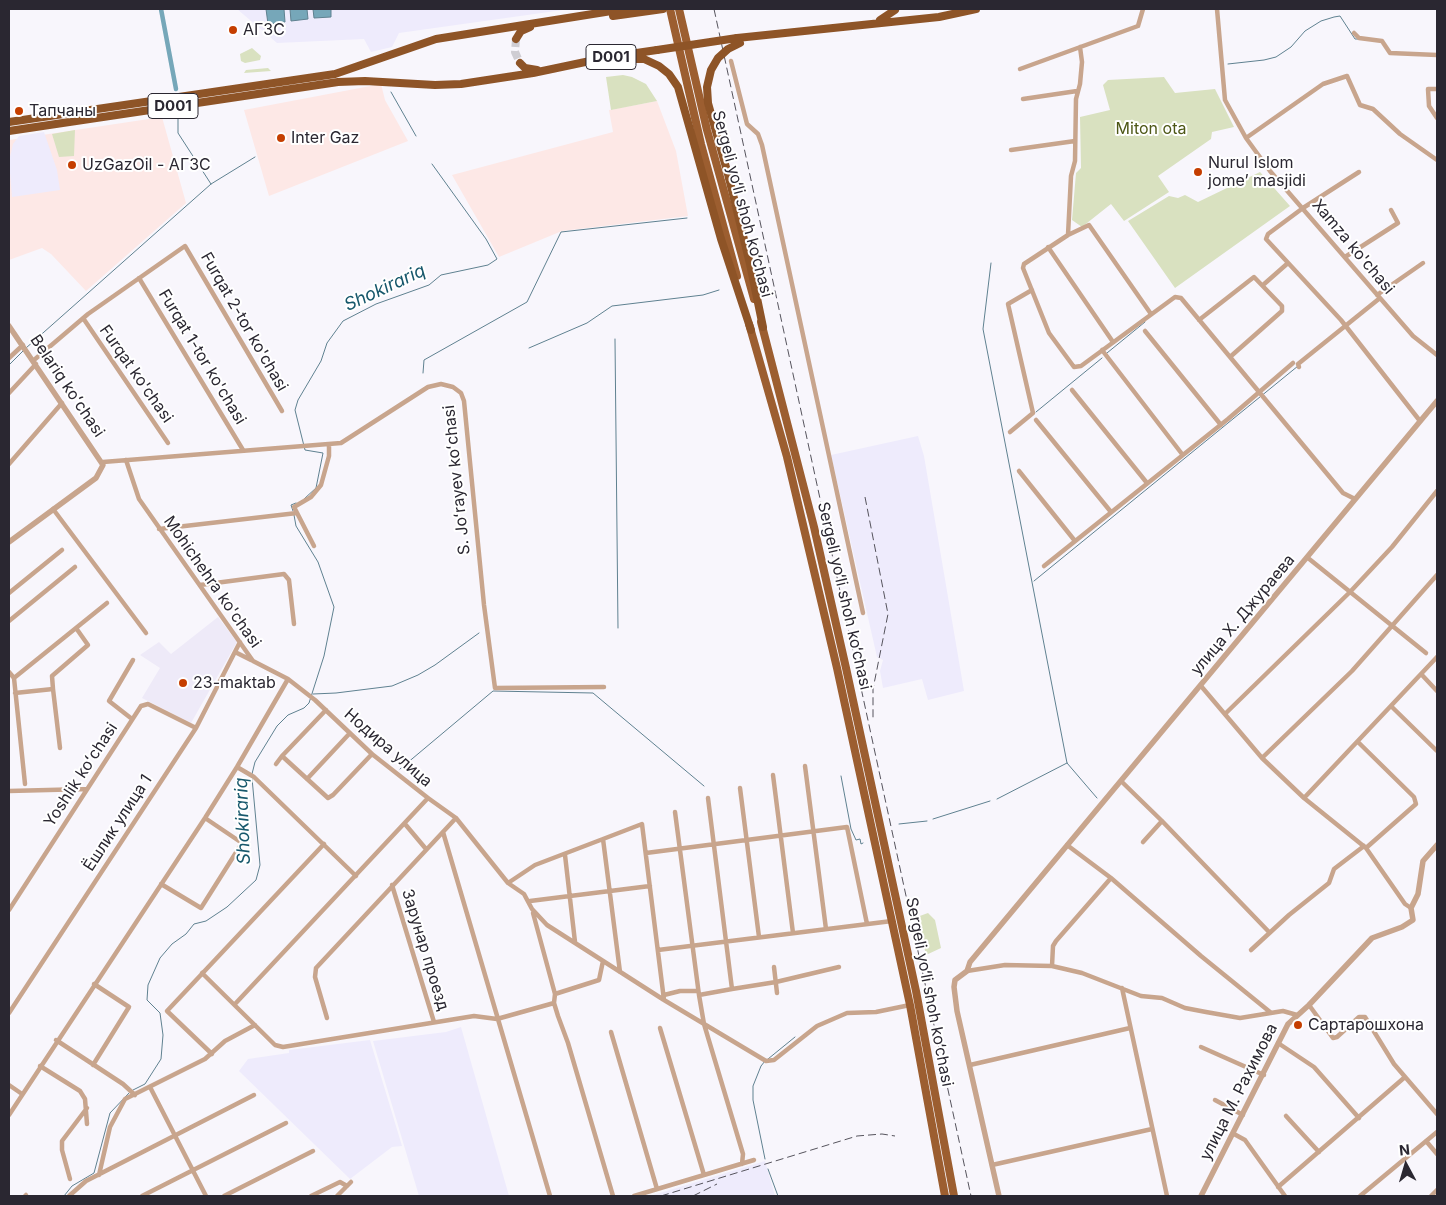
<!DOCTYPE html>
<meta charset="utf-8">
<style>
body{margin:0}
#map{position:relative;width:1446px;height:1205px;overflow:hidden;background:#f8f6fc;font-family:Inter,sans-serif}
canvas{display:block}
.frame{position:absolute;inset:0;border:10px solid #2a2731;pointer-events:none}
.north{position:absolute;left:1381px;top:1140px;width:50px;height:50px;-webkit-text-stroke:4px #fff;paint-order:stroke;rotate:354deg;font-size:14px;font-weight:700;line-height:20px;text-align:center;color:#2a2731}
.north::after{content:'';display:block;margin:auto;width:18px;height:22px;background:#2a2731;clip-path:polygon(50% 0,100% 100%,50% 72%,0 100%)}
</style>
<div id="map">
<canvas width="1446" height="1205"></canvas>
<div class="frame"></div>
<div class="north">N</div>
</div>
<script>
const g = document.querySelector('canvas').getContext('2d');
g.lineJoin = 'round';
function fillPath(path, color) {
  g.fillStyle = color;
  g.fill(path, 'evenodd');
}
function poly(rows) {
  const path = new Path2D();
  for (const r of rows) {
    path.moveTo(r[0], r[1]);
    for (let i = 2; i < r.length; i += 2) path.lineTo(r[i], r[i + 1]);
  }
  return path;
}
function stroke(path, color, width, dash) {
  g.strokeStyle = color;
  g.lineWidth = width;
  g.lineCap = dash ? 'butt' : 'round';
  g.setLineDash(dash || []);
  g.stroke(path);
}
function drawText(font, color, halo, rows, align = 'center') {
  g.font = font + ' Inter,sans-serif';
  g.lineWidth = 4;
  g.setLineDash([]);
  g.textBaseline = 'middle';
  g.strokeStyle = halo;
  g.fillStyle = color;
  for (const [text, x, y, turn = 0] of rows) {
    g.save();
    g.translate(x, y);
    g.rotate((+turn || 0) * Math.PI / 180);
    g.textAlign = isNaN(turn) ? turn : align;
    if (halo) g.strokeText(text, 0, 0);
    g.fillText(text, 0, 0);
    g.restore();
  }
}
fillPath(poly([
 [381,84,385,100,408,141,269,196,244,110],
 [657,101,676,151,688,216,562,231,499,257,452,175,613,132,609,110],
 [162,117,186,203,86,291,51,254,42,248,9,260,9,140]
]), '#fde8e6');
fillPath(poly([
 [237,9,570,9,399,33,392,47,371,52,364,39,277,43],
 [44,132,57,170,60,190,12,197,9,161,13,144,19,136],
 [918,436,924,456,964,691,928,700,922,679,883,688,880,671,883,660,877,657,831,455],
 [461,1027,509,1196,419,1196,373,1041,446,1032],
 [370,1040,402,1146,392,1147,350,1179,239,1071,248,1059,289,1053,289,1050],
 [765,1161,775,1196,650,1196]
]), '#eeebfc');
fillPath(poly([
 [218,617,237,642,191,723,142,698,160,668,140,655,159,642,171,654]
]), '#eeeaf8');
fillPath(poly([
 [252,48,261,56,260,60,245,63,241,61,240,54],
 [268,68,271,71,244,73,246,70],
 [623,75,632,77,646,84,657,101,611,110,606,77],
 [1164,77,1175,93,1215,89,1234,127,1212,132,1211,139,1158,176,1169,192,1124,221,1111,204,1082,227,1072,220,1076,173,1081,168,1080,117,1110,110,1103,85,1108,80],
 [75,130,74,156,59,157,52,134],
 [1260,172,1290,206,1175,288,1128,221,1169,196,1178,198,1185,195,1198,202],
 [928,913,935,920,941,948,926,955,917,917]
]), '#d9e1c0');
const water = poly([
 [266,9,284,9,285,22,268,24,266,9],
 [290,9,307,9,308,19,291,21,290,9],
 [313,9,331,9,331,17,314,18,313,9]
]);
fillPath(water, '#76a7b9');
stroke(water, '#5f8190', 1);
stroke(poly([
 [1228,64,1264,60,1276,57,1291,47,1305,31,1321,21,1334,17,1340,16,1355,39,1358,39],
 [391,92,416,136],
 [178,119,178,133,211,184],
 [991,263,983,329,1067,763,1097,798],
 [615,339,618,628],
 [26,348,211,184,255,157],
 [529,348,587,323,612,306,703,295,719,290],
 [1107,353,1145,322],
 [9,365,23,351],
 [423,373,424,360,527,302,561,232,687,218],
 [1036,412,1102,358],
 [304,499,316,488,323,453,305,450,295,410,298,400,321,361,327,343,343,321,376,304,429,285,441,275,488,265,497,259,486,239,432,164],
 [293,511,291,505,296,503],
 [1034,581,1298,366],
 [313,694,336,693,392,686,418,675,435,665,479,633],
 [400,769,493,691,593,693,704,786],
 [252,774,255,762,277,726,288,715,304,708,309,703,324,656,334,607,318,562,296,526,294,515],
 [841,776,851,829,856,840,860,839,861,844,863,843],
 [997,799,1067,763],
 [933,819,990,801],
 [899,824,927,821],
 [768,1059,795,1037],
 [133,1090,145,1084,161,1059,163,1035,160,1013,147,1000,148,985,160,958,172,944,186,934,194,924,206,921,227,907,256,880,260,865,252,778],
 [765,1159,753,1100,753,1086,761,1066,765,1061],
 [768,1169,778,1196],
 [64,1196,72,1186,94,1173,110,1113,130,1092]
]), '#5f8190', 1);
stroke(poly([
 [161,9,176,89]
]), '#76a7b9', 4.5);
stroke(poly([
 [516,39,515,52,520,63]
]), '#cfcdd3', 8, [8, 4]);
stroke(poly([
 [1217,9,1225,100,1246,138,1270,171,1380,298,1413,336,1437,355],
 [1354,33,1359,38,1382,41,1390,53,1437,55],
 [731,61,747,124,758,134,762,145,863,613],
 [1020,69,1138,26,1143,9],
 [1437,89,1428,89,1429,106,1437,118],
 [1023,99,1077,91],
 [1246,138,1323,84,1347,76,1360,105,1373,109,1400,134,1437,160],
 [1011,150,1075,141],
 [1359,172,1303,208,1268,234,1266,239,1341,320,1420,421],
 [1068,235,1071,176,1075,161,1076,99,1080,84,1082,62,1080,47],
 [1048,247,1113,342],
 [1345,257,1398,223,1391,210],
 [139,278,243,450],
 [1263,285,1288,263],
 [1377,295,1423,263],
 [1151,314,1089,225,1068,235,1024,264,1023,268,1049,333,1074,367,1081,366,1175,297,1181,298,1343,493,1355,499],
 [83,318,168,443],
 [1199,320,1254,277,1282,306,1282,311,1230,357],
 [1145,331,1221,425],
 [1102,350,1182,454],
 [9,358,23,345],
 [34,360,88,314,185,246,282,411],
 [1299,367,1298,364,1380,298],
 [1072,390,1147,483],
 [9,393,36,364],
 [1036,420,1111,512],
 [1010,432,1033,413,1008,304,1032,290],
 [126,460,139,499,253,661,288,679,315,700,372,754,428,798,456,818,508,883,524,894,532,909,547,925,664,1000,766,1061,774,1060,817,1026,847,1013,876,1012,910,1005],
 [103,462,341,443,428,387,441,384,453,387,461,393,464,401,484,605,495,688,604,687],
 [9,464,62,403],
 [1019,471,1075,541],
 [53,509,146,633],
 [159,529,297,513],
 [314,546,294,507,311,497,321,485,329,456,329,445],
 [1308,558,1426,653],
 [1044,566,1228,419,1293,363],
 [200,585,284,574,289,580,294,624],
 [9,593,62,550],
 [9,621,75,567],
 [235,652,251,660],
 [9,672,14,678,107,603],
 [1422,675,1437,691],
 [14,678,25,784],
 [1201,686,1262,758,1304,798,1366,848,1405,904,1411,908],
 [53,689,52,676,88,645,76,628],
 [15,693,53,689,60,748],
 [1392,707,1437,751],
 [326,710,282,756,328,798,333,795,372,754],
 [1226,713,1350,592,1392,547,1437,491],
 [132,719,109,701,133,660],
 [1358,742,1414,797,1416,804,1366,848],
 [1262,758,1352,671,1437,575],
 [276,764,282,756],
 [805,766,826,929],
 [237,767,254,777,356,876],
 [773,775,793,933],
 [307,779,350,733],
 [1121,781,1162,821,1269,932],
 [740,788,759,937],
 [9,791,87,789],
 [708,798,732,989,776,982,839,967],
 [1304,798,1437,657],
 [675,812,699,995,704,1024,743,1154,742,1164],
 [405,824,426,849],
 [443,832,550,1196],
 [603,839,642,824,664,1000],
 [1143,842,1162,821],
 [1067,845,1111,878,1201,956,1270,1012],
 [646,853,847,827,867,924],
 [565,855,575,942],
 [508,883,535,865,603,839,620,972],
 [161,884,201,908,242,843,205,818],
 [392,885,434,1022],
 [530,901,650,886],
 [9,910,141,706,148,704,196,728],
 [533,913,555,994,554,1003,558,1016,568,1043,613,1196],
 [658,950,892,921],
 [1251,950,1289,915,1329,883,1334,869,1364,846],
 [1052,966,1053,946,1056,941,1111,878],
 [774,967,777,993],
 [967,971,1005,965,1052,966,1082,973,1141,996,1162,998,1185,1008,1206,1012,1240,1018,1283,1011,1297,1015],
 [202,973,275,1045,283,1047,474,1016,497,1019,554,1003],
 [1122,988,1167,1196],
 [555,994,599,980,603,961],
 [664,995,680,991,698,991],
 [699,995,732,989],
 [235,1004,428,798],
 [1309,1005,1333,1038,1337,1037,1359,1017,1365,1017,1394,1064,1437,1114],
 [9,1013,196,728,240,642],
 [327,1018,315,977,316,968,456,818],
 [660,1028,704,1175],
 [611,1032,657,1189],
 [56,1040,123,1084,135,1095],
 [1278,1043,1314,1067,1359,1118],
 [1201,1047,1264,1075],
 [212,1054,167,1011,324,844],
 [93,1065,129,1007,94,984],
 [970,1065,1130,1028],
 [40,1066,80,1091,85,1099,87,1124],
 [9,1085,22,1094],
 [150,1087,206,1196],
 [1215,1100,1243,1115],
 [9,1115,205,818,237,767,288,679],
 [1286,1116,1319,1152],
 [1234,1134,1245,1140,1285,1196],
 [1426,1141,1437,1154],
 [992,1165,1152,1129],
 [99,1175,110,1127,125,1099,205,1059,225,1041,255,1025],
 [70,1179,62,1150,62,1141,87,1108],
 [1278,1187,1405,1077],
 [25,1196,26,1195],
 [69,1196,86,1181,254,1095],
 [142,1196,286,1123],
 [224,1196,313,1151],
 [311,1196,340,1182,347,1186],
 [337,1196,351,1182],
 [634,1196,754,1160],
 [1360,1196,1437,1132],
 [1431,1196,1437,1190]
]), '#c8a58d', 4.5);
stroke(poly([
 [9,326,103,465,96,478,9,542],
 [999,1196,957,1011,954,987,955,980,967,971,970,962,1437,401],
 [1201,1196,1288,1024,1309,1005,1372,938,1402,927,1413,920,1411,908,1418,894,1423,861,1437,845]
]), '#c8a58d', 5.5);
stroke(poly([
 [670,9,701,144,737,276],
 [679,9,707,130,754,299],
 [761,322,814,527,846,668,916,991,954,1196],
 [749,324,787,457,837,668,910,1005,945,1196]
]), '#9c5e30', 8);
stroke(poly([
 [613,16,663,9],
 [880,20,895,10],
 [737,38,939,17,976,9],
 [516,39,521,31,530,27],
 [628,59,644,59,659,66,669,74,678,87,721,239,751,330],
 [520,63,525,68,537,70],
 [9,122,335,74,436,39,624,9],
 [9,131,338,82,365,81,435,85,461,84,533,73,609,57,657,50],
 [729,178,750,264,763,327]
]), '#8e5427', 8);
stroke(poly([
 [714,9,971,1196],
 [865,497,888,614,873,689,873,720],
 [661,1196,857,1136,882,1134,895,1136],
 [693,1196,717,1184]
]), '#55535c', 1, [8, 4]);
stroke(poly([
 [657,50,737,38],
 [729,178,708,103,707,87,711,70,718,58,728,49,740,43]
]), '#8e5427', 8);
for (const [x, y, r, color] of [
 [233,30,5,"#c53e00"],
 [19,111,5,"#c53e00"],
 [281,138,5,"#c53e00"],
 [72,165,5,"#c53e00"],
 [1198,172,5,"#c53e00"],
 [183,683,5,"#c53e00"],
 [1298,1025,5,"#c53e00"]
]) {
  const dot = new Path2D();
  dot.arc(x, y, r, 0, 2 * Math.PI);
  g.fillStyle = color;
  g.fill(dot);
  stroke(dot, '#fff', 2);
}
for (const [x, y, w] of [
 [611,57,50],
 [173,106,50]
]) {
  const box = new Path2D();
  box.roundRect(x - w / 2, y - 12.5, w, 25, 4);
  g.fillStyle = '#fff';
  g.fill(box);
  stroke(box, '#2a2731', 1);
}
drawText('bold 15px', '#2a2731', null, [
 ["D001",611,57],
 ["D001",173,106]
]);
drawText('16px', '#2a2731', '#fff', [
 ["АГЗС",243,30],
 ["Тапчаны",29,111],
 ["Inter Gaz",291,138],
 ["Nurul Islom",1208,163],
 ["jome’ masjidi",1208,181],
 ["UzGazOil - АГЗС",82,165],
 ["23-maktab",193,683],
 ["Сартарошхона",1308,1025]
], 'left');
drawText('16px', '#4d5716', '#fff', [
 ["Miton ota",1151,129]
]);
drawText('16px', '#2a2731', '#fff', [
 ["Sergeli yo‘li shoh ko‘chasi",742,204,75],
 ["Xamza ko'chasi",1353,247,50],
 ["Furqat 2-tor ko'chasi",244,322,60],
 ["Furqat 1-tor ko'chasi",202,357,59],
 ["Furqat ko'chasi",136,374,55],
 ["Belariq koʻchasi",67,386,56],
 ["S. Joʻrayev koʻchasi",457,480,-96],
 ["Mohichehra ko'chasi",212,582,55],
 ["Sergeli yo‘li shoh ko‘chasi",844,596,77],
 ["улица Х. Джураева",1243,615,-50],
 ["Нодира улица",388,748,41],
 ["Yoshlik koʻchasi",81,775,-57],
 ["Ёшлик улица 1",118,823,-57],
 ["Зарунар проезд",425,950,73],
 ["Sergeli yo‘li shoh ko‘chasi",929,992,79],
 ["улица М. Рахимова",1239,1092,-63]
]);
drawText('italic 18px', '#17586c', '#fff', [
 ["Shokirariq",385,288,-25],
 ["Shokirariq",243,821,-92]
]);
</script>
